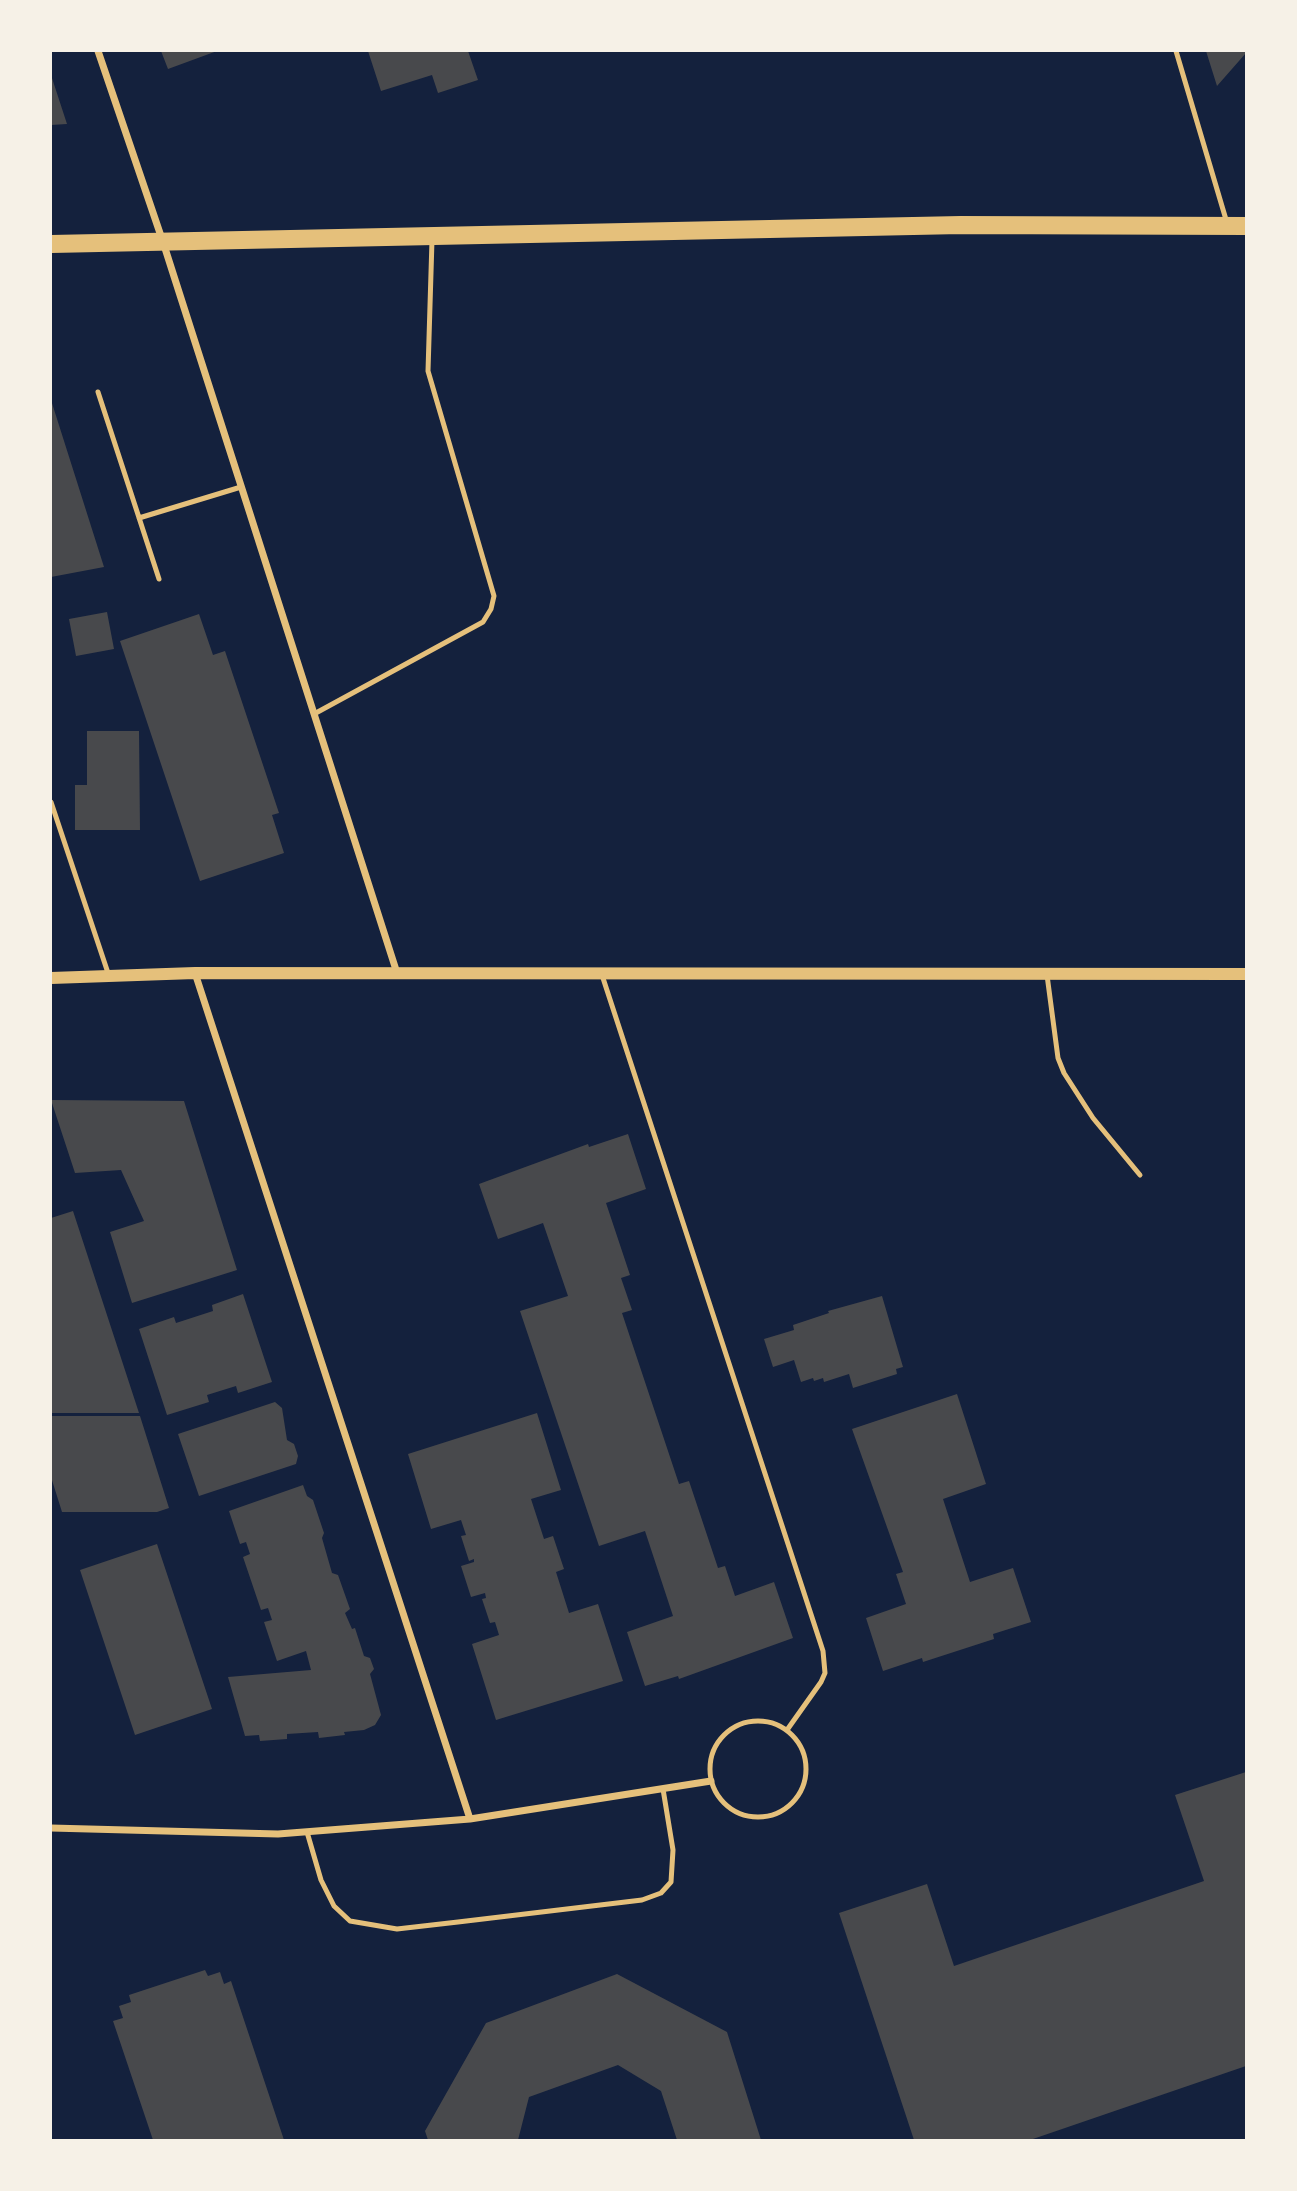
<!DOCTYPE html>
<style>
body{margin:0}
#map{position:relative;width:1297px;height:2191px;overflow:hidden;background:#14213d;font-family:Raleway,sans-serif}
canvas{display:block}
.frame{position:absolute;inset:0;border:52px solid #f6f1e7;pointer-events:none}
</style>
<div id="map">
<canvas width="1297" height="2191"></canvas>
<div class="frame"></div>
</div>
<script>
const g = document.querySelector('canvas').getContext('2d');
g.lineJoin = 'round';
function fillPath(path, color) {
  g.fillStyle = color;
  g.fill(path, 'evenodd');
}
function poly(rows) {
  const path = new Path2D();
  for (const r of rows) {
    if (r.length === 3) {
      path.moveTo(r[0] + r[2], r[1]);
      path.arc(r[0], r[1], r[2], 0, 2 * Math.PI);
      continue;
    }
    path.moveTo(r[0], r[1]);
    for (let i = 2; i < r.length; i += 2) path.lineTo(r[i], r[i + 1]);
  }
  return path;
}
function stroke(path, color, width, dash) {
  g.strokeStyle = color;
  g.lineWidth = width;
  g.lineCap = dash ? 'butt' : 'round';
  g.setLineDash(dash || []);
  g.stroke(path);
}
fillPath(poly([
 [161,51,217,51,168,69],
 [368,51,468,51,478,80,438,93,432,75,381,91],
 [1206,51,1246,51,1246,53,1217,86],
 [51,75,67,124,51,125],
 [51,400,104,567,51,577],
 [107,612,114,649,76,656,69,619],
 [199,614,213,655,225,651,279,813,272,815,284,853,200,881,120,641],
 [87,731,139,731,140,830,75,830,75,785,87,785],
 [51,1100,184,1101,237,1270,132,1303,110,1232,144,1221,121,1170,75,1173],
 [628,1134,646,1189,606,1203,630,1275,621,1278,632,1310,622,1313,679,1484,689,1481,718,1568,725,1566,735,1596,774,1582,793,1638,679,1679,678,1676,645,1686,627,1632,673,1616,645,1531,599,1546,520,1311,568,1296,543,1223,498,1239,479,1184,588,1144,589,1147],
 [73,1211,139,1413,51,1413,51,1218],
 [243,1294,272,1382,238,1393,236,1386,207,1395,209,1402,167,1415,139,1329,174,1317,176,1323,213,1311,212,1305],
 [882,1296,903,1367,896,1369,897,1374,853,1388,849,1374,824,1382,823,1378,814,1381,813,1378,801,1382,794,1360,773,1367,764,1339,794,1330,793,1325,829,1313,828,1311],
 [957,1394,986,1484,943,1499,970,1582,1013,1568,1031,1622,993,1634,994,1639,923,1662,922,1658,883,1671,866,1618,906,1604,896,1574,903,1572,852,1429],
 [275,1402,282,1408,287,1440,294,1444,298,1456,296,1464,199,1496,178,1434],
 [537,1413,561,1490,531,1499,544,1539,553,1536,564,1569,556,1572,569,1613,598,1604,623,1681,496,1720,472,1644,499,1635,495,1622,490,1623,482,1599,486,1598,485,1593,471,1597,461,1566,474,1562,474,1559,469,1561,461,1536,466,1535,461,1520,431,1529,408,1454],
 [51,1416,140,1416,169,1508,157,1512,62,1512,51,1477],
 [303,1485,307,1496,313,1500,324,1533,322,1538,332,1573,338,1575,350,1609,345,1613,352,1629,355,1628,364,1656,370,1658,374,1669,370,1674,381,1715,375,1725,364,1730,344,1732,345,1735,319,1738,318,1732,287,1734,287,1739,260,1741,259,1735,245,1736,228,1677,311,1670,306,1651,277,1661,264,1622,272,1620,268,1608,261,1610,243,1557,250,1554,246,1542,240,1544,229,1511],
 [157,1544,212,1709,135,1735,80,1570],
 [1246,1772,1246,2066,1030,2140,914,2140,839,1913,927,1884,954,1966,1204,1881,1175,1795],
 [205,1970,208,1976,220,1972,224,1984,231,1981,284,2140,153,2140,113,2021,123,2018,119,2006,131,2002,129,1995],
 [617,1974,727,2032,761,2140,677,2140,661,2091,618,2065,529,2097,518,2140,428,2140,425,2131,486,2023]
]), '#48494c');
stroke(poly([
 [1176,51,1227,223],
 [98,392,159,579],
 [139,518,241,487],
 [314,714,483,622,491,609,494,596,428,371,432,240],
 [51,802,109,976],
 [602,975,823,1651,825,1673,821,1682,787,1730],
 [1047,975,1058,1058,1064,1073,1093,1118,1140,1175],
 [758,1769,48],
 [307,1832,321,1880,334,1906,350,1921,397,1929,458,1922,642,1900,661,1893,671,1882,673,1850,663,1789]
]), '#e5c07b', 5);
stroke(poly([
 [98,51,163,242,397,973],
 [195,973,470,1819],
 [51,1828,278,1834,470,1819,711,1781]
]), '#e5c07b', 7);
stroke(poly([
 [51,978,195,973,1246,974]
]), '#e5c07b', 12);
stroke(poly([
 [51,244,961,225,1246,226]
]), '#e5c07b', 18);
</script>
